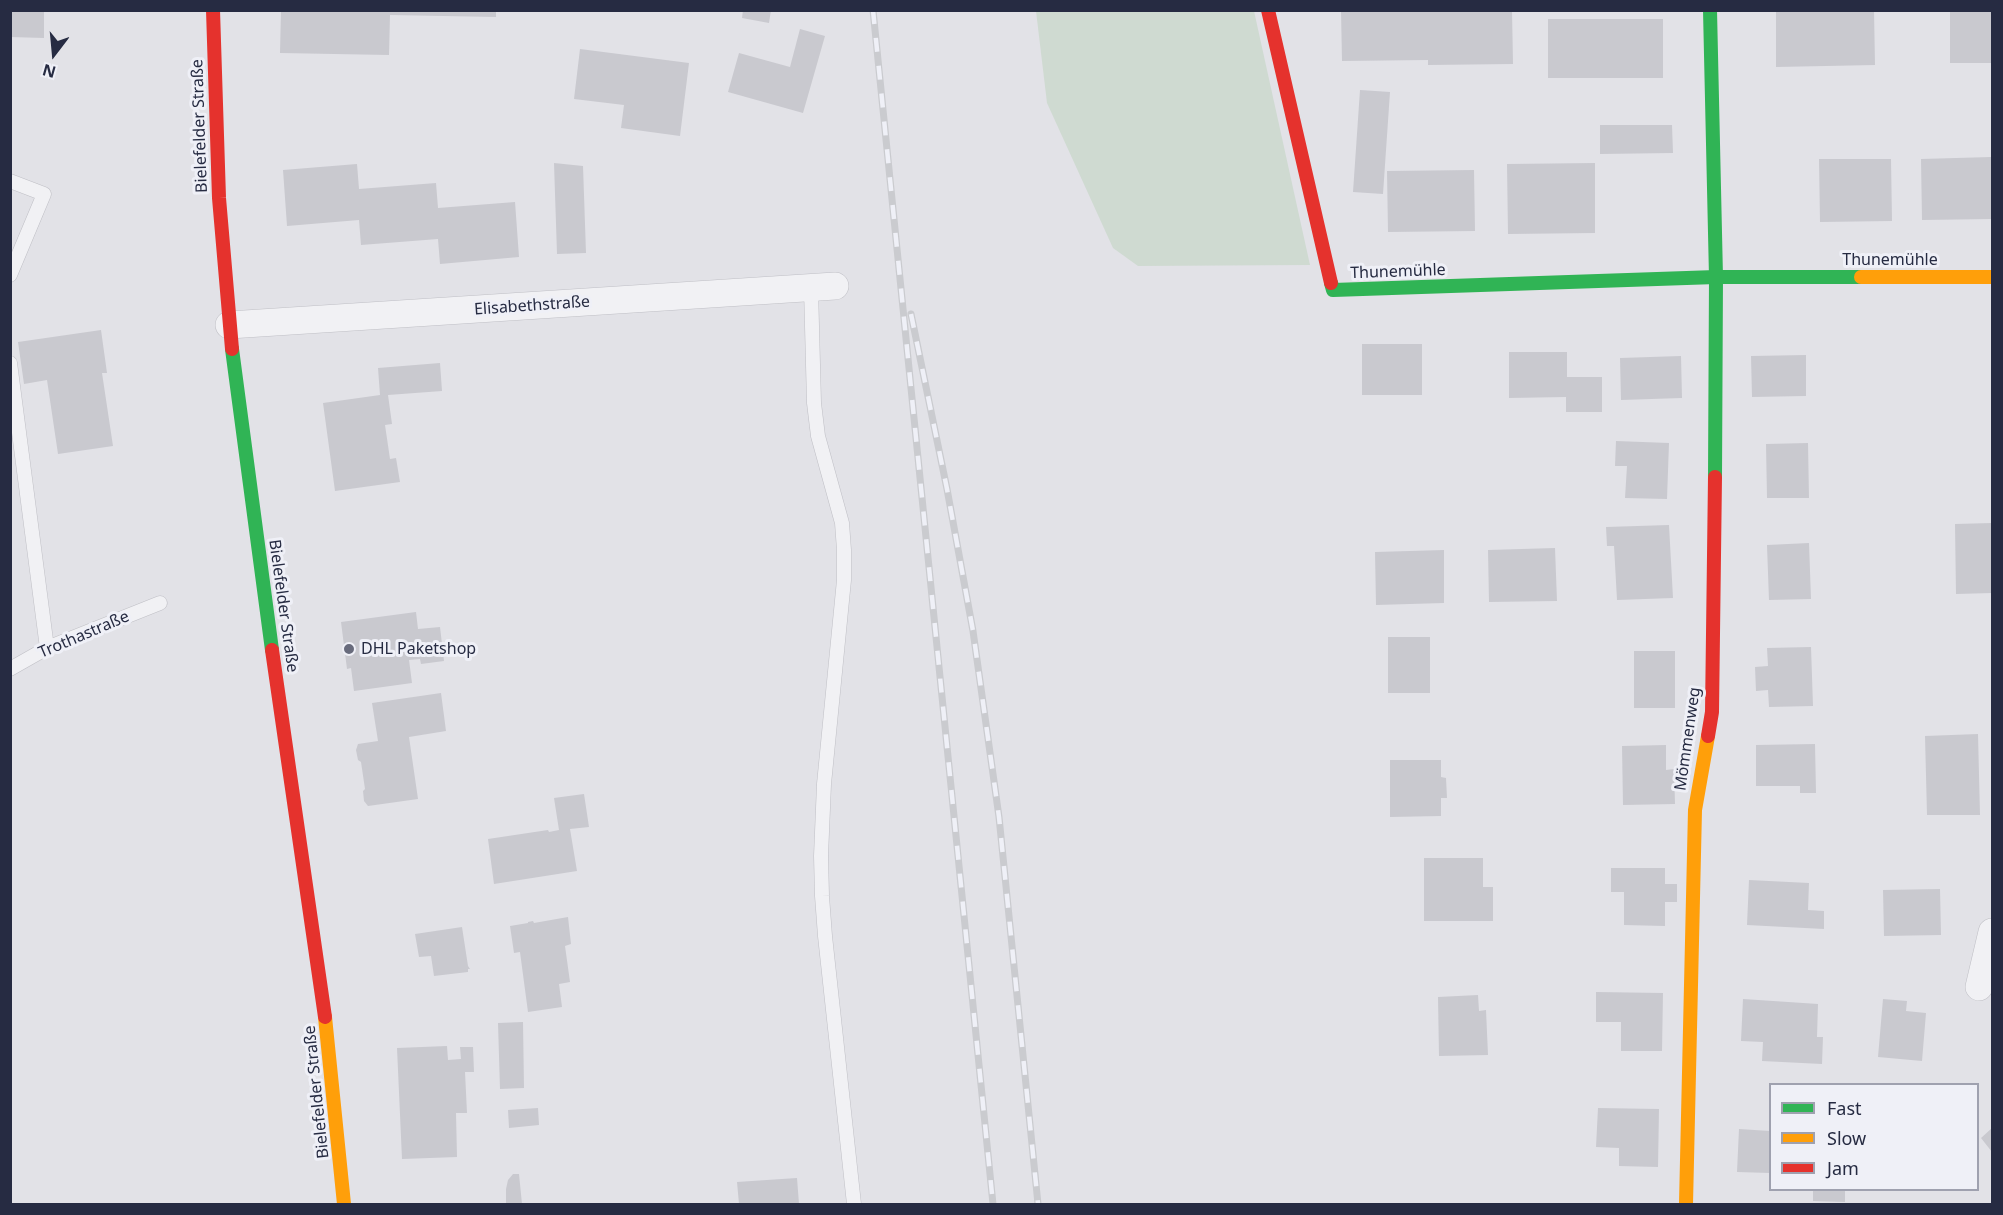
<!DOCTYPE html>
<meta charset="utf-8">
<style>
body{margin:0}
#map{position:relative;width:2003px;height:1215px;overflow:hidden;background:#e2e2e7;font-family:"Noto Sans",sans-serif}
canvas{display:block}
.frame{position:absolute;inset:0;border:12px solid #262b42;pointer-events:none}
.legend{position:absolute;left:1769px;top:1083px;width:210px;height:108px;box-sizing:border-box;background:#eff0f7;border:2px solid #9fa1af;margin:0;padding:8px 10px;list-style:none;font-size:18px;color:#262b42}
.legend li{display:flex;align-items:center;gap:12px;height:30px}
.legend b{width:30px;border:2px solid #9fa1af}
.north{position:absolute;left:24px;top:24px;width:60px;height:60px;-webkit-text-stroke:4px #eff0f7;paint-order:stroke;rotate:196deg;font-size:16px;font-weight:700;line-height:24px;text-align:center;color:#262b42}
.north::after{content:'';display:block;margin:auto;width:21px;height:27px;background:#262b42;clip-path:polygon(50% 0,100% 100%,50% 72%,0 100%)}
</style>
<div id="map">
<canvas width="2003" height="1215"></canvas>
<div class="frame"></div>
<ul class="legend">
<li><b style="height:8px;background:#30b455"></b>Fast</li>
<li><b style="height:8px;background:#ff9f0a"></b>Slow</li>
<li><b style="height:8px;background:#e5322d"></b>Jam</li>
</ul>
<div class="north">N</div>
</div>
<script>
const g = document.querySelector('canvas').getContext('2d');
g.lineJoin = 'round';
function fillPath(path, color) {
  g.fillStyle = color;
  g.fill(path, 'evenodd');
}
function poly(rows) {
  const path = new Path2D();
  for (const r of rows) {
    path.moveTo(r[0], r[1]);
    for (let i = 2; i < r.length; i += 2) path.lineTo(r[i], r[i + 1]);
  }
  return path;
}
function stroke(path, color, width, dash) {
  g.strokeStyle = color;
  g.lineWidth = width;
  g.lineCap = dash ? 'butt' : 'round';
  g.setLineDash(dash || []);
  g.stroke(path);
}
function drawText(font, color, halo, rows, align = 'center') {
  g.font = font + ' "Noto Sans",sans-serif';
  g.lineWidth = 6;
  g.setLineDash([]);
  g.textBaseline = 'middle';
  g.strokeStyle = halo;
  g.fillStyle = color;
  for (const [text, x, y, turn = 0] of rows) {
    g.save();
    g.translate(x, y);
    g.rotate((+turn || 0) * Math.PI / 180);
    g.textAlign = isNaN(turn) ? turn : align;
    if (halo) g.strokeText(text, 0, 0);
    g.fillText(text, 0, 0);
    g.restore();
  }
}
fillPath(poly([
 [1036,11,1254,11,1310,265,1138,266,1113,248,1047,103]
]), '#cfdad1');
fillPath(poly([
 [10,10,44,10,44,38,10,37],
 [281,10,496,10,496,17,390,15,389,55,280,53],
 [743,10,771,10,769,23,742,18],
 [1341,10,1512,10,1513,64,1428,65,1428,60,1342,61],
 [1776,10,1874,10,1875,65,1776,67],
 [1950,10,1992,10,1992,63,1950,63],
 [1548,19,1663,19,1663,78,1548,78],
 [800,29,825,36,803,113,728,92,739,53,790,67],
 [580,49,689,63,680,136,621,128,624,105,574,99],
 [1360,90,1390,92,1383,194,1353,192],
 [1600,125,1672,125,1673,153,1600,154],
 [1991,157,1992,219,1922,220,1921,159],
 [1819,159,1891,159,1892,221,1820,222],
 [554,163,583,166,586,253,557,254],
 [1595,163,1595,233,1508,234,1507,164],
 [357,164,359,189,436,183,438,208,515,202,519,257,440,264,438,239,361,245,359,220,287,226,283,170],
 [1474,170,1475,231,1388,232,1387,171],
 [101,330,107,373,102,373,113,446,58,454,47,380,24,384,18,342],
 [1362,344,1422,344,1422,395,1362,395],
 [1509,352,1567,352,1567,377,1602,377,1602,412,1566,412,1566,397,1509,398],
 [1806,355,1806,396,1752,397,1751,356],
 [1681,356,1682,398,1621,400,1620,358],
 [440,363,442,391,388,395,392,424,385,425,390,459,396,458,400,482,335,491,323,403,380,395,378,368],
 [1616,441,1669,443,1667,499,1625,498,1627,466,1615,466],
 [1808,443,1809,498,1767,498,1766,444],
 [1992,523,1992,593,1956,594,1955,524],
 [1669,525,1673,598,1617,600,1614,546,1607,546,1606,527],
 [1809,543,1811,599,1769,600,1767,545],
 [1555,548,1557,601,1489,602,1488,550],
 [1444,550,1444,603,1376,605,1375,552],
 [416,612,418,629,440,627,444,661,421,664,420,659,409,660,412,683,354,691,351,668,347,669,341,622],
 [1388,637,1430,637,1430,693,1388,693],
 [1811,647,1813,706,1769,707,1768,690,1756,691,1755,667,1768,666,1767,648],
 [1634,651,1675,651,1675,708,1634,708],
 [441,693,446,731,409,737,418,799,368,806,364,801,363,791,365,789,361,762,358,760,356,750,358,744,378,741,372,703],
 [1978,734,1980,815,1927,815,1925,736],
 [1815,744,1816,793,1800,793,1800,786,1756,786,1756,745],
 [1666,745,1666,770,1674,769,1675,804,1623,805,1622,746],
 [1390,760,1441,760,1441,777,1446,778,1447,798,1441,798,1441,816,1390,817],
 [584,794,589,827,570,829,577,871,494,884,488,839,548,830,549,832,559,830,554,798],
 [1424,858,1483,858,1483,887,1493,887,1493,921,1424,921],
 [1611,868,1665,868,1665,884,1677,884,1677,902,1665,902,1665,926,1624,925,1624,892,1611,892],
 [1749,880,1809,883,1808,910,1824,911,1824,929,1747,925],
 [1940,889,1941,935,1884,936,1883,890],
 [568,917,571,944,565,946,570,982,559,984,562,1007,528,1012,520,952,514,953,510,926,528,923,528,922,533,921,534,923],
 [462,927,468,966,470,969,468,969,468,972,434,976,431,956,419,957,415,934],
 [1596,992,1663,993,1662,1051,1621,1051,1621,1022,1596,1022],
 [1478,995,1479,1011,1486,1010,1488,1055,1439,1056,1438,997],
 [1743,999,1818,1004,1817,1037,1823,1037,1822,1064,1762,1061,1763,1042,1741,1041],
 [1883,999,1907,1001,1906,1011,1926,1013,1922,1061,1878,1057],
 [523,1022,524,1088,500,1089,498,1023],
 [447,1046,448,1060,461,1059,460,1047,473,1047,474,1072,465,1072,467,1113,456,1113,457,1157,402,1159,397,1048],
 [538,1108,539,1125,509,1128,508,1110],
 [1598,1108,1659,1109,1658,1167,1619,1166,1619,1148,1596,1147],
 [1992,1128,1992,1152,1981,1138],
 [1739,1129,1770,1131,1770,1173,1737,1172],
 [513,1174,519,1174,522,1204,506,1204,506,1189,508,1180],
 [797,1178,799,1204,739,1204,737,1182],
 [1813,1190,1845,1190,1845,1202,1813,1201]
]), '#c9c9cf');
const lane = poly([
 [10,181,44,194,10,275],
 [811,288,814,403,818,436,842,523,844,550,844,580,824,784,821,856,822,896,825,936,854,1204],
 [10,363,47,648],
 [10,669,47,648,160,603]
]);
const street = poly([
 [229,325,835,286],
 [1979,987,1992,932]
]);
stroke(lane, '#bfbfc5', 15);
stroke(street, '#bfbfc5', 28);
stroke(lane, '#f1f1f4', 14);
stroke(street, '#f1f1f4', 27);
stroke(poly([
 [1710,10,1716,277,1715,477],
 [1331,283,1333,290,1716,277,1861,277],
 [232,349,272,650]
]), '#30b455', 14);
stroke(poly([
 [1861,277,1992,277],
 [325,1017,344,1204],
 [1686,1204,1695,810,1708,736]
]), '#ff9f0a', 14);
stroke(poly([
 [213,10,219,198,232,349],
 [1268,10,1331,283],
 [272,650,325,1017],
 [1708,736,1712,712,1715,477]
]), '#e5322d', 14);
const rail = poly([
 [873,10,993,1204],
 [911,314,947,489,973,631,999,817,1038,1204]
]);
stroke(rail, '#cacbcf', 7);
stroke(rail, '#eff0f7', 4.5, [14]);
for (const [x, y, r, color] of [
 [349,649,6,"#686b7c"]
]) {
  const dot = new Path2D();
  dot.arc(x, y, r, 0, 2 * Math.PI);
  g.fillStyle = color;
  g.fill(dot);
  stroke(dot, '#eff0f7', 2);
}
drawText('16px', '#262b42', '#eff0f7', [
 ["Bielefelder Straße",200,126,-92],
 ["Thunemühle",1890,260],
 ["Thunemühle",1398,272,-2],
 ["Elisabethstraße",532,306,-4],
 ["Bielefelder Straße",283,606,82],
 ["Trothastraße",84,635,-23],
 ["Mömmenweg",1688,739,-82],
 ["Bielefelder Straße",317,1092,-96]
]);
drawText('16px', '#262b42', '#eff0f7', [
 ["DHL Paketshop",361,649]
], 'left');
</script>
